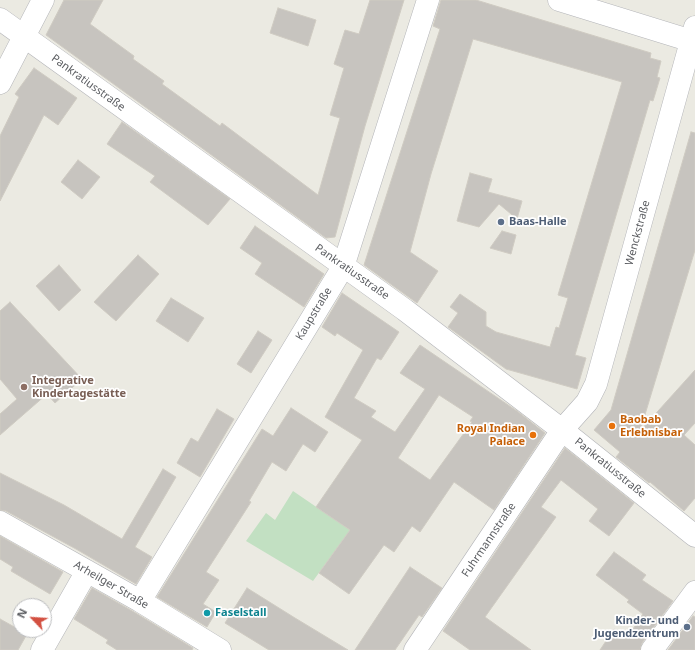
<!DOCTYPE html>
<meta charset="utf-8">
<style>
body{margin:0}
#map{position:relative;width:695px;height:650px;overflow:hidden;background:#ebeae2;font-family:"Noto Sans",sans-serif}
canvas{display:block}
.north{position:absolute;left:12px;top:598px;width:40px;height:40px;box-sizing:border-box;background:#fff;border:1px solid #bdbec0;border-radius:50%;rotate:295deg;font-size:11px;font-weight:700;line-height:16px;text-align:center;color:#5b5d61}
.north::after{content:'';display:block;margin:auto;width:14px;height:18px;background:#d35041;clip-path:polygon(50% 0,100% 100%,50% 72%,0 100%)}
</style>
<div id="map">
<canvas width="695" height="650"></canvas>
<div class="north">N</div>
</div>
<script>
const g = document.querySelector('canvas').getContext('2d');
g.lineJoin = 'round';
function fillPath(path, color) {
  g.fillStyle = color;
  g.fill(path, 'evenodd');
}
function poly(rows) {
  const path = new Path2D();
  for (const r of rows) {
    path.moveTo(r[0], r[1]);
    for (let i = 2; i < r.length; i += 2) path.lineTo(r[i], r[i + 1]);
  }
  return path;
}
function stroke(path, color, width, dash) {
  g.strokeStyle = color;
  g.lineWidth = width;
  g.lineCap = dash ? 'butt' : 'round';
  g.setLineDash(dash || []);
  g.stroke(path);
}
function drawText(font, color, halo, rows, align = 'center') {
  g.font = font + ' "Noto Sans",sans-serif';
  g.lineWidth = 3.5;
  g.setLineDash([]);
  g.textBaseline = 'middle';
  g.strokeStyle = halo;
  g.fillStyle = color;
  for (const [text, x, y, turn = 0] of rows) {
    g.save();
    g.translate(x, y);
    g.rotate((+turn || 0) * Math.PI / 180);
    g.textAlign = isNaN(turn) ? turn : align;
    if (halo) g.strokeText(text, 0, 0);
    g.fillText(text, 0, 0);
    g.restore();
  }
}
fillPath(poly([
 [293,491,350,530,313,581,246,541,266,513,275,520]
]), '#c2e0c2');
const building = poly([
 [64,0,103,0,90,24,134,56,133,59,164,81,162,84,220,126,222,123,318,195,340,118,330,115,344,68,334,64,345,30,359,34,370,0,404,0,365,126,335,237,326,238,46,35,64,0],
 [441,0,476,0,651,53,650,58,661,61,657,77,660,78,653,101,650,100,575,355,586,358,577,389,506,369,448,327,458,313,450,307,460,294,486,312,486,326,496,332,550,347,556,327,559,328,568,298,558,295,622,82,473,39,431,174,410,252,438,271,417,303,364,265,440,29,433,26,441,0],
 [278,8,316,20,308,46,270,33,278,8],
 [34,68,77,98,58,125,44,115,0,201,0,136,19,97,15,94,34,68],
 [122,122,230,199,208,225,150,182,155,176,107,144,122,122],
 [691,132,695,133,695,250,640,431,695,370,695,423,684,435,695,445,695,498,684,511,650,482,649,483,616,457,620,452,594,430,611,410,691,132],
 [78,160,100,177,82,199,61,182,78,160],
 [470,173,492,179,488,192,522,201,517,219,499,204,479,227,457,221,470,173],
 [255,226,324,274,304,307,255,274,262,263,240,248,255,226],
 [502,231,516,235,511,254,490,248,502,231],
 [138,255,159,274,116,321,94,302,138,255],
 [59,265,81,290,59,311,36,286,59,265],
 [342,293,399,332,381,360,377,358,354,398,376,411,371,417,395,432,425,389,400,373,420,345,517,411,545,433,494,510,454,482,420,532,412,526,394,552,384,545,349,594,319,573,350,530,316,507,362,440,325,417,363,350,337,333,335,336,322,327,342,293],
 [439,395,473,417,470,421,472,422,430,480,398,458,439,395],
 [171,298,204,318,188,342,156,321,171,298],
 [10,302,82,379,55,403,47,394,0,435,0,414,17,399,0,379,0,311,10,302],
 [258,331,272,340,251,373,237,364,258,331],
 [291,408,328,432,315,452,303,444,286,471,272,462,249,501,251,502,206,572,219,580,203,604,216,612,207,627,157,597,262,429,273,436,291,408],
 [217,409,234,419,200,477,177,463,191,438,198,442,217,409],
 [565,448,634,503,609,536,589,521,598,509,561,480,541,507,556,517,485,617,531,650,470,650,443,631,565,448],
 [163,469,176,477,135,547,152,557,136,584,76,549,6,511,0,510,0,473,64,505,122,539,163,469],
 [0,536,63,572,50,594,11,571,13,567,0,559,0,536],
 [614,552,646,575,642,580,673,601,642,643,640,650,600,650,614,629,627,638,643,614,627,602,629,600,596,575,614,552],
 [410,567,442,588,422,617,419,615,395,650,355,650,410,567],
 [92,588,134,612,193,648,192,650,117,650,106,643,108,640,74,619,92,588],
 [247,588,295,618,348,650,269,650,225,623,247,588],
 [693,616,695,617,695,650,668,650,693,616],
 [0,619,27,634,18,650,0,650,0,619]
]);
fillPath(building, '#c7c4bf');
stroke(building, '#cfcbc2', 1);
const minor = poly([
 [559,0,695,42],
 [0,19,405,310,562,430,695,536],
 [0,83,43,0],
 [0,522,140,601,220,650],
 [140,601,343,267,428,0],
 [42,650,87,571],
 [415,650,562,430,587,402,596,384,695,27],
 [652,650,695,592]
]);
stroke(minor, '#b3b4b8', 23);
stroke(minor, '#fff', 22);
for (const [x, y, r, color] of [
 [501,222,4,"#5c6f8a"],
 [24,387,4,"#8d6e63"],
 [612,426,4,"#e8710a"],
 [533,435,4,"#e8710a"],
 [207,613,4,"#0f9aa8"],
 [687,627,4,"#5c6f8a"]
]) {
  const dot = new Path2D();
  dot.arc(x, y, r, 0, 2 * Math.PI);
  g.fillStyle = color;
  g.fill(dot);
  stroke(dot, '#fff', 1.5);
}
drawText('11px', '#5b5d61', '#fff', [
 ["Pankratiusstraße",88,83,36],
 ["Wenckstraße",638,233,-75],
 ["Pankratiusstraße",352,272,35],
 ["Kaupstraße",314,314,-59],
 ["Pankratiusstraße",610,468,39],
 ["Fuhrmannstraße",489,540,-56],
 ["Arheilger Straße",111,585,30]
]);
drawText('bold 11px', '#4e5e75', '#fff', [
 ["Baas-Halle",509,222],
 ["Kinder- und",679,621,"right"],
 ["Jugendzentrum",679,634,"right"]
], 'left');
drawText('bold 11px', '#785e54', '#fff', [
 ["Integrative",32,381],
 ["Kindertagestätte",32,394]
], 'left');
drawText('bold 11px', '#c56008', '#fff', [
 ["Baobab",620,420],
 ["Erlebnisbar",620,433],
 ["Royal Indian",525,429,"right"],
 ["Palace",525,442,"right"]
], 'left');
drawText('bold 11px', '#0d838f', '#fff', [
 ["Faselstall",215,613]
], 'left');
</script>
